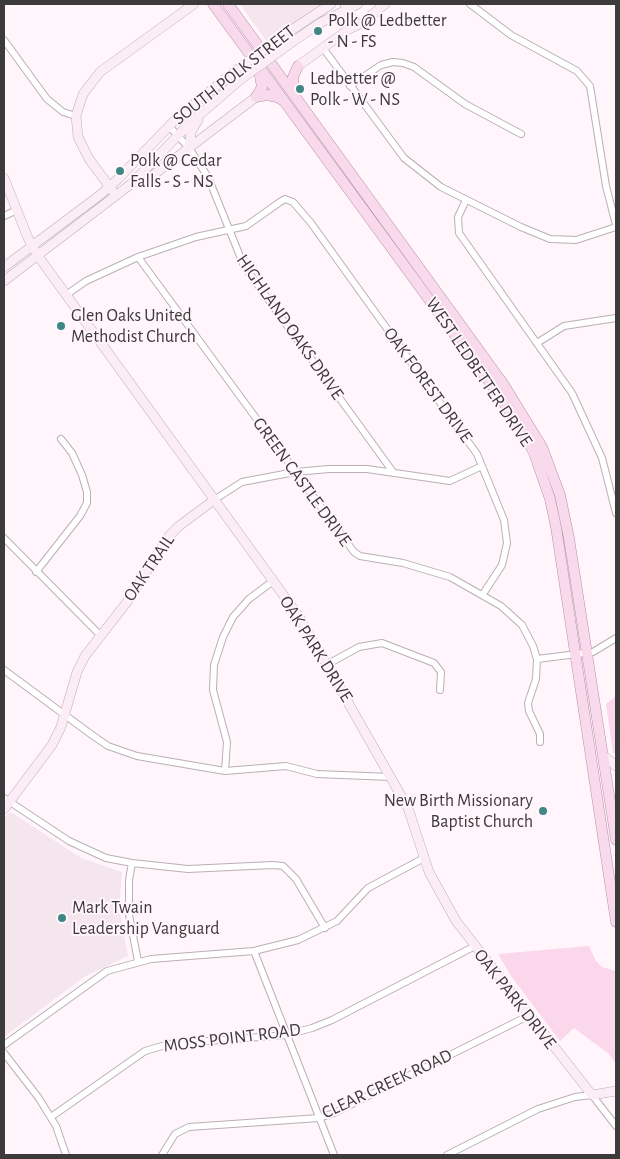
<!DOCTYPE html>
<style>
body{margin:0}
#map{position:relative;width:620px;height:1159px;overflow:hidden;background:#fff5fb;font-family:"Alegreya Sans",sans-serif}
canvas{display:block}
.frame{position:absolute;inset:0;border:5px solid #3d3a3c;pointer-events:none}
</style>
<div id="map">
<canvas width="620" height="1159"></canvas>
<div class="frame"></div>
</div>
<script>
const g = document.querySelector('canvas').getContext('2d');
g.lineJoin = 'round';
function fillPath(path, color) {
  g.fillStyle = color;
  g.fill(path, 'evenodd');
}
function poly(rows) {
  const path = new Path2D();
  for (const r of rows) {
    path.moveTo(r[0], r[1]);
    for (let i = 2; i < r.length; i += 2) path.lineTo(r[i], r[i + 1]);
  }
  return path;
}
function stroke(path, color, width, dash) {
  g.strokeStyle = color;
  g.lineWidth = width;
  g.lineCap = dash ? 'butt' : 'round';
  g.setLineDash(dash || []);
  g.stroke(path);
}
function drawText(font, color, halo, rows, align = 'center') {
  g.font = font + ' "Alegreya Sans",sans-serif';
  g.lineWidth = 4;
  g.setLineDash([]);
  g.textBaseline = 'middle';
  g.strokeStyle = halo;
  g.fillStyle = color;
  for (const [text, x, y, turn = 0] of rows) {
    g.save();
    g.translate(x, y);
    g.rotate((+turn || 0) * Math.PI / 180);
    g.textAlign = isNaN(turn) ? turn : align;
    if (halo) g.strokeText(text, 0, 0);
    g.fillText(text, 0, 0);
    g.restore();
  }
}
fillPath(poly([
 [240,4,327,4,267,42],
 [11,812,81,858,122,872,119,908,128,956,84,977,4,1037,4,817]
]), '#f5e5ed');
fillPath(poly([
 [616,696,616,753,613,753,606,704],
 [589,946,596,961,602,967,616,971,616,1064,609,1054,574,1028,560,1041,511,976,498,954]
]), '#fbd7ec');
const street = poly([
 [470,4,511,35,577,71,590,86,606,186,616,225],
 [4,40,47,99,63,112,76,116],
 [323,48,404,158,441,187,521,227,550,239,576,240,616,227],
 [350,86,381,65,393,62,403,63,414,67,465,104,521,134],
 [169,126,189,148,208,177,244,266,393,472],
 [466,200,458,217,459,233,572,393,602,458,616,513],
 [4,216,17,210],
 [138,257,354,552,360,556,403,563,450,577,501,606,522,625,533,646,537,659,536,679,528,703,529,711,540,734,540,742],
 [66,295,86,281,138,257,196,237,246,226,280,202,285,199,293,202,311,223,477,454,504,520,507,543,502,565,483,594],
 [537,343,564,326,616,318],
 [214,500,242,482,295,472,329,469,367,469,450,481,482,466],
 [4,538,99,634],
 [36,572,80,516,87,503,87,492,82,475,72,453,61,439],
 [537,659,593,652,616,638],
 [328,664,359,647,382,643,434,663,441,672,440,690],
 [4,670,92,735,108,746,137,756,225,771,286,766,317,774,391,777],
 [225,771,227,742,213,690,214,665,223,637,233,617,249,599,273,581],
 [4,798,69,841,106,858,132,863,188,869,273,865,283,866,296,879,325,928],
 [132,863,129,880,129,915,138,961],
 [254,951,334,1155],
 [4,1045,107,971,151,959,254,951,298,940,337,921,368,888,424,858],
 [4,1053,38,1097,56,1126,66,1155],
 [51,1117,145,1051,169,1044,286,1035,312,1028,332,1020,475,946],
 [162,1155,175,1134,189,1127,319,1118,334,1113,528,1016],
 [447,1155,538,1109,575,1097,592,1095,616,1126]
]);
const secondary = poly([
 [345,5,353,21,349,29],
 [281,37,331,4],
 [288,45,320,23,358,4],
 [298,66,349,29,362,23,385,4],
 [189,148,191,132,198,120],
 [4,178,28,238,38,256,300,618,408,808,429,872,456,921,592,1095,616,1091],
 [136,182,152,176,256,97],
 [112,190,89,159,78,137,76,116,83,94,100,72,194,4],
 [4,267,100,195,118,179,177,118,235,71],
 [4,281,131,184,189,124,241,79],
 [603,755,616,766],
 [4,809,52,745,61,727,77,672,85,656,127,602,169,536,179,526,214,500]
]);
const primary = poly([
 [213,4,496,391,521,429,534,453,550,499,556,527,616,922],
 [228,4,504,385,542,447,560,495,569,538,616,840],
 [294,94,293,77,298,66],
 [256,97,262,87,259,71],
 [256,97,267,95,277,97,284,101]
]);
stroke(street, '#b9b0b5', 8);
stroke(secondary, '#b9b0b5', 10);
stroke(primary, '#b392a6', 11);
stroke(street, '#fff', 6);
stroke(secondary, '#fbecf5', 9);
stroke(primary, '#f8daec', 10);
const secondaryBridge = poly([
 [235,71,281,37],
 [241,79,288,45]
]);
stroke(secondaryBridge, '#b9b0b5', 10, []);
stroke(secondaryBridge, '#fbecf5', 9);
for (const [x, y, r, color] of [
 [318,31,5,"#3f8784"],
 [300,89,5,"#3f8784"],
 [120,171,5,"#3f8784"],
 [61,326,5,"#3f8784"],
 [543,811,5,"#3f8784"],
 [62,918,5,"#3f8784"]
]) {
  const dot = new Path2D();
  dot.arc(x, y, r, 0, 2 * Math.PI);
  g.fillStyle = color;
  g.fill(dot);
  stroke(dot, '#fff5fb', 2);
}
drawText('18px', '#3d3a3c', '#fff5fb', [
 ["Polk @ Ledbetter",328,21],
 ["- N - FS",328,42],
 ["Ledbetter @",310,79],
 ["Polk - W - NS",310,100],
 ["Polk @ Cedar",130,161],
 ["Falls - S - NS",130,182],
 ["Glen Oaks United",71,316],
 ["Methodist Church",71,337],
 ["New Birth Missionary",533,801,"right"],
 ["Baptist Church",533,822,"right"],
 ["Mark Twain",72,908],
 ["Leadership Vanguard",72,929]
], 'left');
drawText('18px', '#3d3a3c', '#fff5fb', [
 ["SOUTH POLK STREET",234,75,-38],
 ["HIGHLAND OAKS DRIVE",290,327,55],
 ["WEST LEDBETTER DRIVE",479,372,56],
 ["OAK FOREST DRIVE",428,385,54],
 ["GREEN CASTLE DRIVE",302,482,54],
 ["OAK TRAIL",149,568,-56],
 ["OAK PARK DRIVE",316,649,58],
 ["OAK PARK DRIVE",515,999,52],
 ["MOSS POINT ROAD",232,1038,-7],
 ["CLEAR CREEK ROAD",387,1084,-25]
]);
</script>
